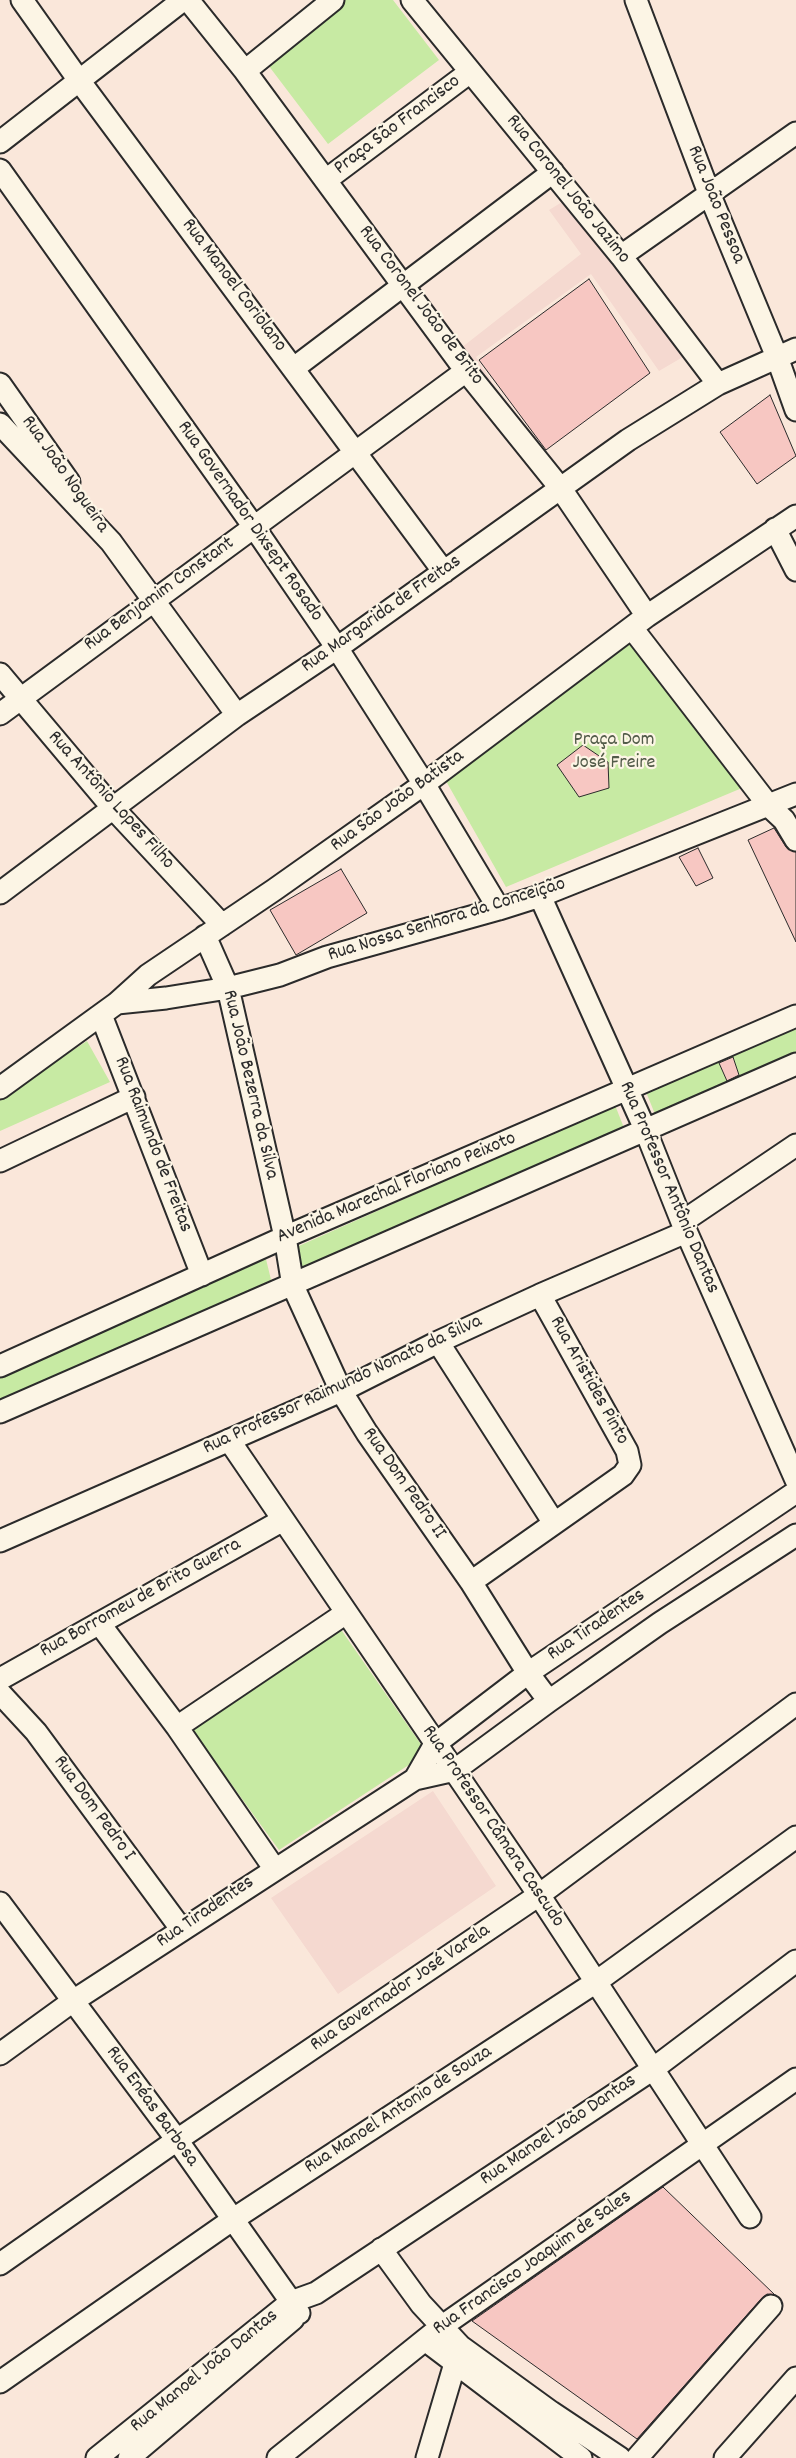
<!DOCTYPE html>
<meta charset="utf-8">
<style>
body{margin:0}
canvas{display:block;background:#fae7da}
</style>
<canvas width="796" height="2458"></canvas>
<script>
const g = document.querySelector('canvas').getContext('2d');
g.lineJoin = 'round';
function fillPath(path, color) {
  g.fillStyle = color;
  g.fill(path, 'evenodd');
}
function poly(rows) {
  const path = new Path2D();
  for (const r of rows) {
    path.moveTo(r[0], r[1]);
    for (let i = 2; i < r.length; i += 2) path.lineTo(r[i], r[i + 1]);
  }
  return path;
}
function stroke(path, color, width, dash) {
  g.strokeStyle = color;
  g.lineWidth = width;
  g.lineCap = dash ? 'butt' : 'round';
  g.setLineDash(dash || []);
  g.stroke(path);
}
function drawText(font, color, halo, rows, align = 'center') {
  g.font = font + ' Dekko,sans-serif';
  g.lineWidth = 4.5;
  g.setLineDash([]);
  g.textBaseline = 'middle';
  g.strokeStyle = halo;
  g.fillStyle = color;
  for (const [text, x, y, turn = 0] of rows) {
    g.save();
    g.translate(x, y);
    g.rotate((+turn || 0) * Math.PI / 180);
    g.textAlign = isNaN(turn) ? turn : align;
    if (halo) g.strokeText(text, 0, 0);
    g.fillText(text, 0, 0);
    g.restore();
  }
}
fillPath(poly([
 [567,199,688,354,659,371,591,274,476,357,498,392,493,393,461,348,581,254,549,210],
 [433,1791,496,1886,338,1994,271,1898]
]), '#f5d9d0');
fillPath(poly([
 [337,0,393,0,439,60,328,144,262,57],
 [633,638,742,788,506,887,442,774],
 [796,1021,796,1055,657,1119,646,1092],
 [87,1041,110,1082,0,1131,0,1098],
 [615,1105,624,1128,298,1273,292,1249],
 [265,1255,273,1288,0,1406,0,1375],
 [335,1621,427,1753,279,1850,187,1723]
]), '#c7eaa3');
const building = poly([
 [589,279,650,373,546,450,479,360,589,279],
 [770,395,796,456,757,484,720,432,770,395],
 [583,745,608,762,609,788,579,797,557,765,583,745],
 [774,828,786,847,796,852,796,942,748,840,774,828],
 [698,848,713,878,696,886,679,857,698,848],
 [341,869,367,913,296,955,270,910,341,869],
 [733,1057,739,1075,727,1081,719,1063,733,1057],
 [663,2187,775,2295,767,2294,762,2298,637,2439,472,2321,663,2187]
]);
fillPath(building, '#f7c7c2');
stroke(building, '#2b2b2b', 1);
const minor = poly([
 [22,0,78,79,444,572],
 [188,0,245,71,466,371,561,489,647,616],
 [412,0,621,256,718,384],
 [636,0,709,193,777,357,796,410],
 [245,71,333,0],
 [0,142,183,0],
 [0,170,254,527,337,648,424,784,499,909],
 [326,180,470,72],
 [621,256,796,133],
 [294,368,553,172],
 [0,384,69,482],
 [0,424,111,542,237,715],
 [775,529,796,570],
 [632,628,769,806,784,820,796,840],
 [0,674,112,807,222,925],
 [0,714,466,371],
 [0,893,237,715,337,648,628,440,718,384,796,349],
 [540,896,645,1129,682,1222,796,1480],
 [205,936,228,988,285,1237,293,1286,341,1391,367,1433,471,1582,528,1673,549,1701],
 [117,1003,166,998,228,988,280,975,327,957,499,909,540,896,796,794],
 [101,1015,202,1275],
 [0,1088,117,1003,148,975,274,890,424,784,647,616,796,516],
 [0,1161,134,1097],
 [682,1222,796,1145],
 [438,1342,554,1523],
 [0,1366,285,1237,796,1016],
 [0,1412,796,1064],
 [229,1440,539,1895,750,2217],
 [0,1541,341,1391,438,1342,540,1295,686,1232],
 [471,1582,623,1475,630,1465,627,1451,540,1295],
 [99,1623,177,1727,274,1868],
 [0,1679,283,1520],
 [0,1693,36,1732,182,1930],
 [177,1727,346,1613],
 [415,1779,435,1744,528,1673,796,1492],
 [0,1903,177,2140,299,2313],
 [0,2054,73,2001,415,1779,455,1770,549,1701,660,1623,796,1535],
 [381,2249,421,2304,460,2346,551,2412,620,2458],
 [0,2264,177,2140,539,1895,796,1704],
 [425,2340,581,2458],
 [0,2382,232,2220,596,1982,796,1837],
 [97,2458,291,2302,316,2293,653,2069,796,1961],
 [129,2458,293,2319],
 [278,2458,441,2327,796,2079],
 [427,2458,459,2350],
 [637,2458,771,2306],
 [725,2458,796,2378]
]);
stroke(minor, '#2b2b2b', 25);
stroke(minor, '#fcf5e5', 21);
drawText('20px', '#2b2b2b', '#fcf5e5', [
 ["Praça São Francisco",398,126,-37],
 ["Rua Coronel João Jazimo",567,190,51],
 ["Rua João Pessoa",715,205,68],
 ["Rua Manoel Coriolano",233,286,53],
 ["Rua Coronel João de Brito",420,306,53],
 ["Rua João Nogueira",64,475,55],
 ["Rua Governador Dixsept Rosado",249,522,55],
 ["Rua Benjamim Constant",160,595,-36],
 ["Rua Margarida de Freitas",382,615,-35],
 ["Rua Antônio Lopes Filho",110,801,48],
 ["Rua São João Batista",398,802,-36],
 ["Rua Nossa Senhora da Conceição",447,921,-17],
 ["Rua João Bezerra da Silva",249,1085,77],
 ["Rua Raimundo de Freitas",152,1145,69],
 ["Rua Professor Antônio Dantas",668,1188,67],
 ["Avenida Marechal Floriano Peixoto",397,1189,-23],
 ["Rua Aristides Pinto",588,1381,61],
 ["Rua Professor Raimundo Nonato da Silva",343,1386,-25],
 ["Rua Dom Pedro II",403,1484,55],
 ["Rua Borromeu de Brito Guerra",141,1599,-29],
 ["Rua Tiradentes",597,1626,-34],
 ["Rua Dom Pedro I",93,1809,54],
 ["Rua Professor Câmara Cascudo",492,1827,56],
 ["Rua Tiradentes",206,1913,-34],
 ["Rua Governador José Varela",401,1989,-34],
 ["Rua Enéas Barbosa",151,2107,54],
 ["Rua Manoel Antonio de Souza",399,2111,-33],
 ["Rua Manoel João Dantas",559,2131,-34],
 ["Rua Francisco Joaquim de Sales",533,2264,-35],
 ["Rua Manoel João Dantas",205,2372,-39]
]);
drawText('20px', '#525b49', '#fcf5e5', [
 ["Praça Dom",614,741],
 ["José Freire",614,764]
]);
</script>
